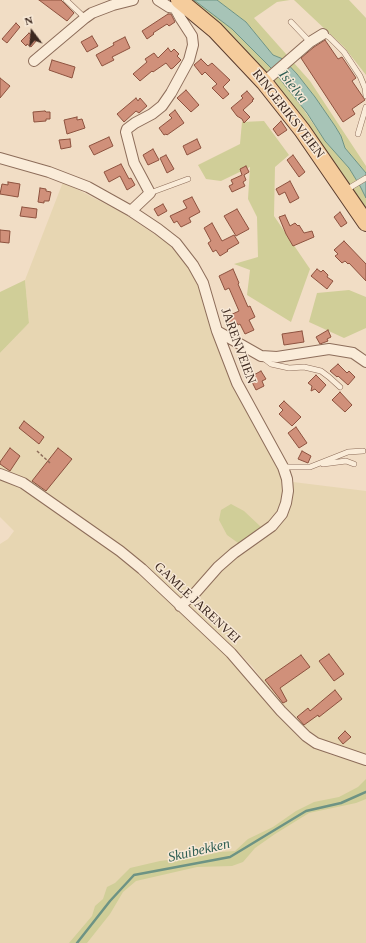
<!DOCTYPE html>
<style>
body{margin:0}
#map{position:relative;width:366px;height:943px;overflow:hidden;background:#f1ddc5;font-family:Georgia,serif}
canvas{display:block}
.north{position:absolute;left:12px;top:12px;width:40px;height:40px;-webkit-text-stroke:3px #f7e8d6;paint-order:stroke;rotate:344deg;font-size:11px;font-weight:700;line-height:16px;text-align:center;color:#3c281f}
.north::after{content:'';display:block;margin:auto;width:14px;height:18px;background:#3c281f;clip-path:polygon(50% 0,100% 100%,50% 72%,0 100%)}
</style>
<div id="map">
<canvas width="366" height="943"></canvas>
<div class="north">N</div>
</div>
<script>
const g = document.querySelector('canvas').getContext('2d');
g.lineJoin = 'round';
function fillPath(path, color) {
  g.fillStyle = color;
  g.fill(path, 'evenodd');
}
function poly(rows) {
  const path = new Path2D();
  for (const r of rows) {
    path.moveTo(r[0], r[1]);
    for (let i = 2; i < r.length; i += 2) path.lineTo(r[i], r[i + 1]);
  }
  return path;
}
function stroke(path, color, width, dash) {
  g.strokeStyle = color;
  g.lineWidth = width;
  g.lineCap = dash ? 'butt' : 'round';
  g.setLineDash(dash || []);
  g.stroke(path);
}
function drawText(font, color, halo, rows, align = 'center') {
  g.font = font + ' Georgia,serif';
  g.lineWidth = 3;
  g.setLineDash([]);
  g.textBaseline = 'middle';
  g.strokeStyle = halo;
  g.fillStyle = color;
  for (const [text, x, y, turn = 0] of rows) {
    g.save();
    g.translate(x, y);
    g.rotate((+turn || 0) * Math.PI / 180);
    g.textAlign = isNaN(turn) ? turn : align;
    if (halo) g.strokeText(text, 0, 0);
    g.fillText(text, 0, 0);
    g.restore();
  }
}
fillPath(poly([
 [63,182,123,213,166,242,192,266,237,388,277,468,293,482,366,491,366,754,330,745,307,731,278,703,253,667,229,643,223,648,274,710,300,738,331,755,366,763,366,943,0,943,0,544,8,539,14,531,0,517,0,353,29,323,25,280]
]), '#e7d6b2');
fillPath(poly([
 [187,0,194,0,232,29,272,69,288,87,325,141,349,168,360,186,366,198,366,216],
 [217,0,290,0,277,2,254,18,310,81,366,166,366,173,345,148,341,136,335,126,315,97,297,74,283,59,273,55,246,22],
 [294,0,349,0,366,18,366,75,344,47],
 [264,121,289,155,275,167,274,216,310,269,291,322,247,295,250,270,234,264,258,257,257,217,248,199,250,167,221,181,206,179,198,165,240,144,242,122],
 [25,280,29,323,0,353,0,292],
 [349,290,366,297,366,328,344,338,309,322,317,293],
 [231,504,244,511,261,527,241,545,227,535,219,520,221,510],
 [366,779,366,799,356,803,309,813,275,834,255,848,243,862,232,866,197,867,136,881,123,892,110,914,87,943,69,943,92,916,95,906,103,899,107,887,115,883,130,868,160,861,203,856,220,852,235,851,248,839,273,827,296,811,314,802,339,797,358,787]
]), '#d0ce98');
const water = poly([
 [194,0,217,0,246,22,273,55,283,59,297,74,315,97,335,126,341,136,345,148,366,173,366,198,360,186,349,168,325,141,307,113,272,69,232,29,194,0]
]);
fillPath(water, '#a7c4b7');
stroke(water, '#6d9384', 1);
stroke(poly([
 [77,943,110,901,134,875,230,857,306,811,341,803,366,792]
]), '#6d9384', 2.5);
const building = poly([
 [39,0,61,0,74,13,67,21,39,0],
 [168,14,171,14,175,22,169,26,167,24,153,33,154,34,147,39,142,31,168,14],
 [16,23,20,27,7,43,2,39,16,23],
 [29,33,37,40,31,47,27,44,26,46,21,41,29,33],
 [92,36,98,46,87,52,81,42,92,36],
 [125,37,130,48,112,57,114,60,102,66,96,55,114,45,113,43,125,37],
 [325,40,338,59,342,57,356,78,352,81,365,100,352,109,355,114,343,122,301,58,314,47,325,40],
 [168,48,171,52,174,49,179,54,177,56,181,60,173,68,171,69,166,63,153,72,152,71,140,81,133,74,147,62,145,59,154,53,158,58,168,48],
 [201,59,208,66,212,63,230,80,223,87,229,94,223,99,212,88,217,84,205,72,202,75,194,65,201,59],
 [52,60,75,67,72,78,49,70,52,60],
 [0,78,10,86,0,98,0,78],
 [186,90,199,105,191,112,177,98,186,90],
 [247,91,254,99,252,100,253,101,243,110,250,117,244,123,242,119,237,116,231,108,243,98,241,96,247,91],
 [136,98,138,101,140,98,147,106,139,113,136,111,124,122,117,114,136,98],
 [175,110,184,123,167,135,166,134,164,135,159,128,172,118,169,115,175,110],
 [45,111,46,112,50,112,50,119,46,119,46,121,34,122,33,112,45,111],
 [77,117,77,120,82,119,85,128,67,134,64,120,77,117],
 [281,121,287,130,278,136,273,129,281,121],
 [109,137,113,146,94,155,89,146,109,137],
 [70,139,71,147,61,149,59,140,70,139],
 [197,139,201,148,187,155,183,146,197,139],
 [153,149,159,160,148,165,143,155,153,149],
 [166,155,174,169,167,173,160,158,166,155],
 [293,155,305,172,299,177,287,160,293,155],
 [121,164,129,179,131,178,135,185,127,190,120,176,109,182,104,172,121,164],
 [246,166,249,172,244,175,246,180,243,182,245,186,232,192,229,186,233,184,231,180,242,175,240,169,246,166],
 [290,181,299,198,290,203,285,192,279,195,276,189,290,181],
 [8,182,20,184,18,197,0,194,2,184,8,185,8,182],
 [40,188,46,189,46,191,51,192,49,201,44,201,44,203,38,202,40,188],
 [192,197,200,212,189,218,191,222,181,227,177,221,174,223,170,216,187,208,183,201,192,197],
 [163,204,167,211,158,216,154,209,163,204],
 [22,207,37,209,36,218,20,216,22,207],
 [237,209,249,229,236,236,224,216,237,209],
 [340,212,347,223,341,227,334,217,340,212],
 [285,215,290,226,295,223,298,226,299,225,304,233,312,231,314,237,293,246,286,234,279,217,285,215],
 [212,223,222,241,234,235,239,243,227,250,228,251,220,256,216,250,213,252,208,243,211,241,204,228,212,223],
 [0,230,10,231,9,243,0,242,0,230],
 [344,241,366,264,366,281,349,263,348,264,345,261,342,263,335,256,338,254,334,250,344,241],
 [233,269,239,283,238,284,248,307,250,306,255,317,249,320,254,330,245,334,240,324,238,325,237,323,228,327,224,318,239,311,229,288,225,290,219,276,233,269],
 [317,269,321,272,323,270,328,275,327,277,333,281,327,289,311,276,317,269],
 [328,330,331,337,327,339,328,341,320,344,316,337,328,330],
 [302,331,304,342,284,345,282,334,302,331],
 [338,364,347,373,349,371,355,377,348,385,338,376,337,377,330,371,338,364],
 [261,371,266,379,262,381,264,386,256,390,251,380,253,379,252,376,261,371],
 [316,375,326,385,319,393,315,389,311,391,312,386,308,383,316,375],
 [340,392,352,405,345,412,332,400,340,392],
 [284,401,301,417,292,426,279,414,283,410,279,406,284,401],
 [24,421,44,437,39,444,19,428,24,421],
 [296,427,307,443,299,448,288,433,296,427],
 [10,448,20,456,10,471,0,464,0,462,10,448],
 [58,448,72,459,46,491,32,481,58,448],
 [302,451,311,456,308,463,298,459,302,451],
 [329,654,344,674,334,681,319,661,329,654],
 [301,655,310,667,280,688,287,701,283,703,265,680,301,655],
 [335,690,342,699,319,717,318,715,304,725,297,717,308,708,310,711,335,690],
 [345,731,351,737,343,744,338,738,345,731]
]);
fillPath(building, '#d0907a');
stroke(building, '#8d523f', 1);
const service = poly([
 [66,0,85,18],
 [291,22,310,42],
 [323,34,329,37,344,52,360,76,365,88,366,96],
 [358,134,366,107],
 [346,190,366,178],
 [150,193,188,179],
 [262,357,271,364,289,368,304,367,321,371,329,377,340,387],
 [323,464,346,461,354,464],
 [283,467,310,467,348,452,363,451]
]);
const minor = poly([
 [34,61,85,18,92,13,113,5,133,0],
 [264,82,310,42,323,34],
 [0,158,49,172,88,187,131,211,158,229,176,243,193,265,203,283,217,331,237,383,283,467,287,479,288,491,286,503,282,514,272,526,234,553,218,567,196,592,180,606],
 [131,211,150,193,134,163,126,132,127,129,135,123,152,114,162,106,171,93,189,60,193,45,192,36,181,19,175,8,169,7,158,0],
 [217,331,261,356,277,357,329,349,353,353,366,362],
 [0,474,23,483,120,551,142,569,231,653,281,711,306,736,316,743,366,760]
]);
const primary = poly([
 [179,0,215,30,264,82,302,130,366,223]
]);
stroke(service, '#8d6d5a', 6);
stroke(minor, '#8d6d5a', 12);
stroke(primary, '#5b3c2e', 18);
stroke(poly([
 [37,451,50,463]
]), '#8d6d5a', 1.5, [3, 2]);
stroke(service, '#faecd9', 5);
stroke(minor, '#faecd9', 10);
stroke(primary, '#f5cc9c', 16);
drawText('13px', '#3c281f', '#f7e8d6', [
 ["RINGERIKSVEIEN",288,114,52],
 ["JARENVEIEN",238,346,70],
 ["GAMLE JARENVEI",197,603,43]
]);
drawText('italic 14px', '#2d5d52', '#f7e8d6', [
 ["Isielva",293,87,52],
 ["Skuibekken",199,851,-13]
]);
</script>
